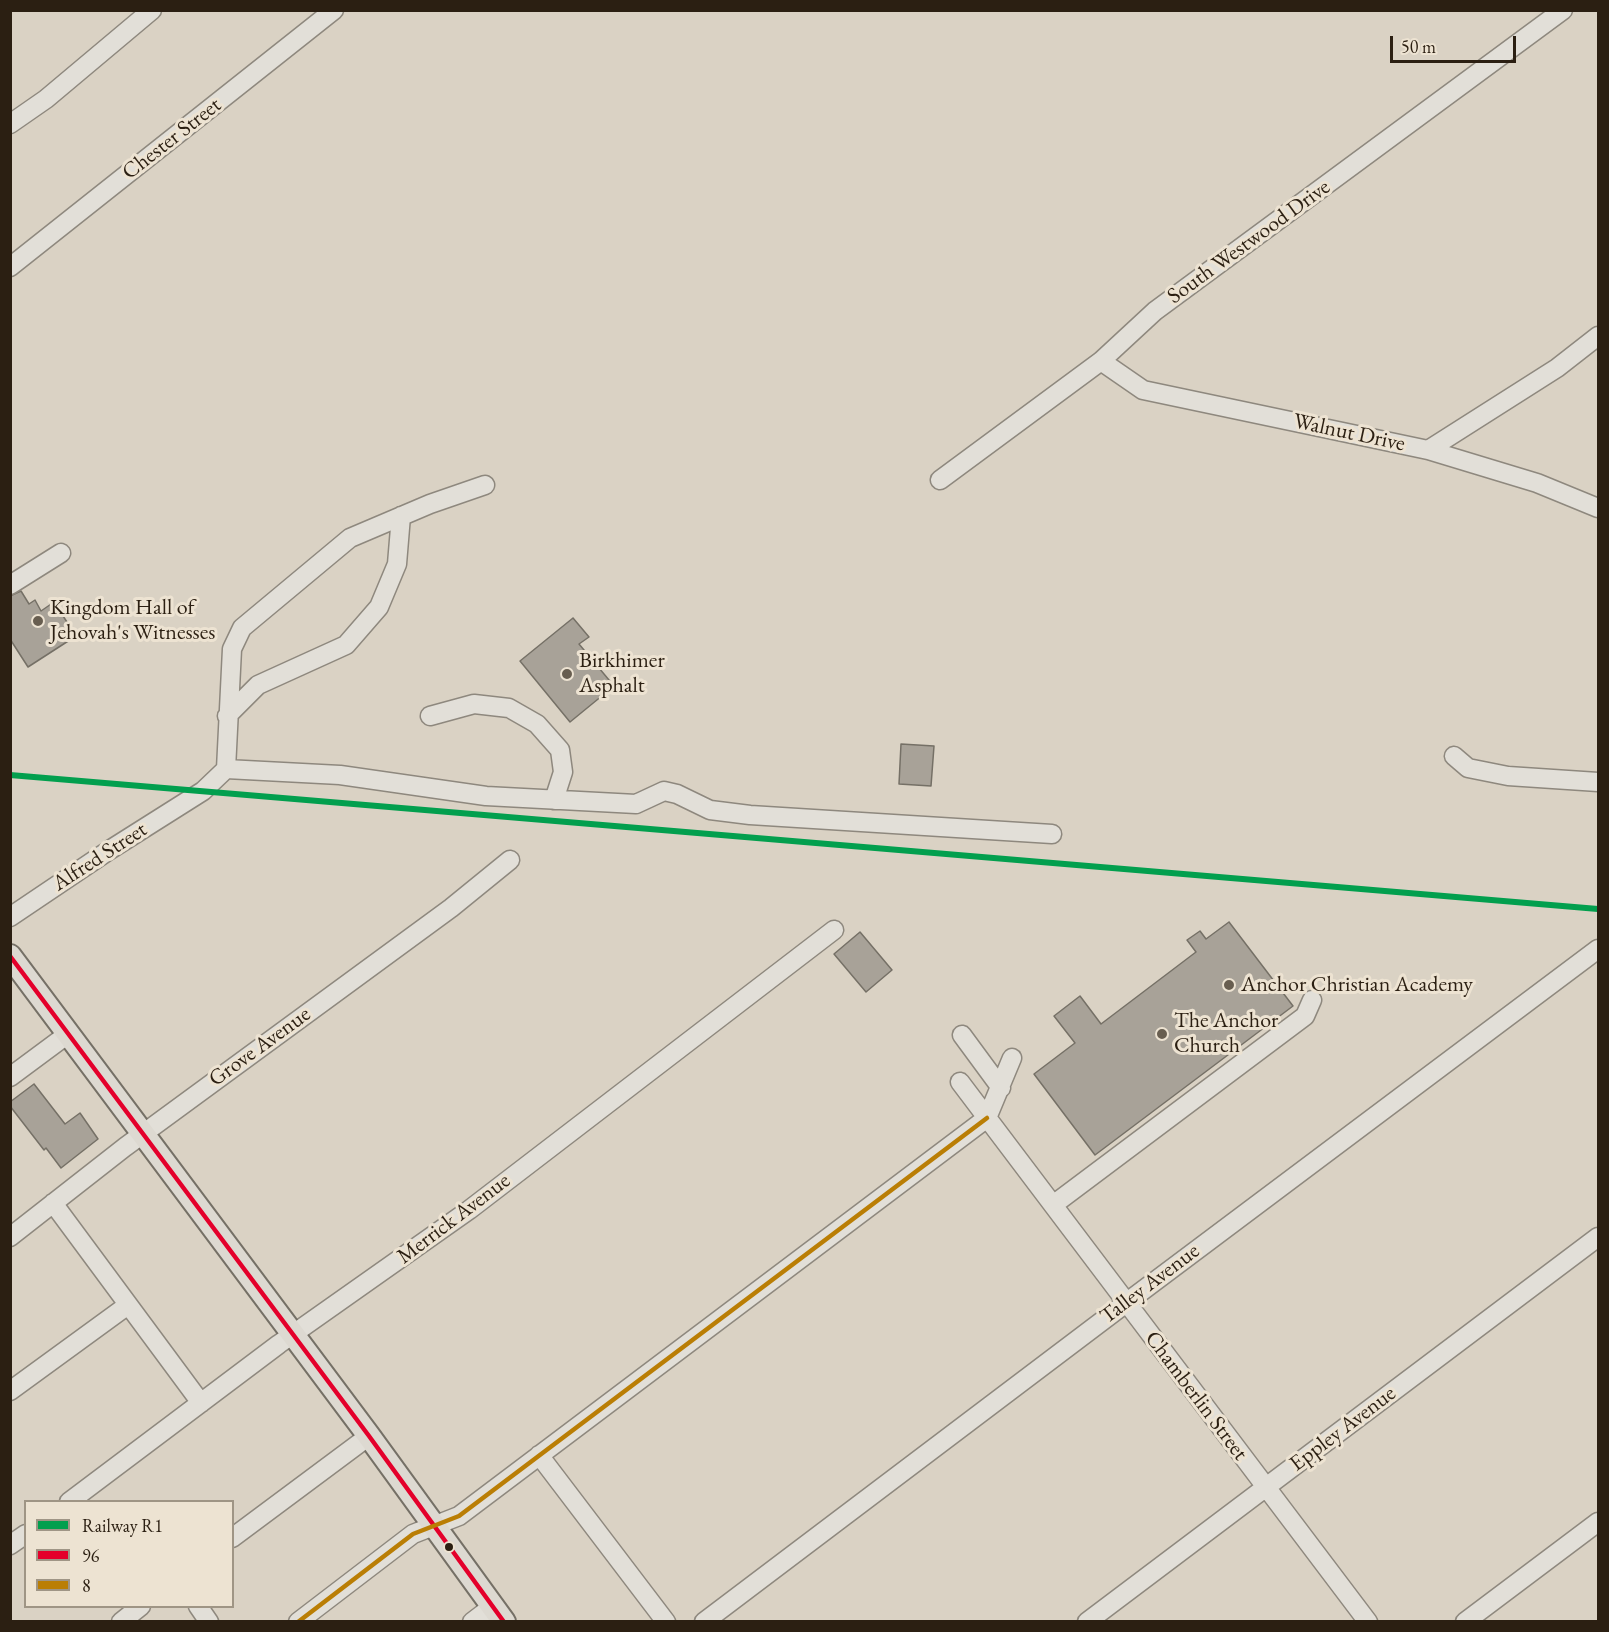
<!DOCTYPE html>
<style>
body{margin:0}
#map{position:relative;width:1609px;height:1632px;overflow:hidden;background:#dad2c4;font-family:"EB Garamond",serif}
canvas{display:block}
.frame{position:absolute;inset:0;border:12px solid #2b1f12;pointer-events:none}
.legend{position:absolute;left:24px;top:1500px;width:210px;height:108px;box-sizing:border-box;background:#ede3d2;border:2px solid #9f9585;margin:0;padding:8px 10px;list-style:none;font-size:18px;color:#2b1f12}
.legend li{display:flex;align-items:center;gap:12px;height:30px}
.legend b{width:30px;border:2px solid #9f9585}
.scale{position:absolute;left:1390px;top:36px;width:126px;height:27px;box-sizing:border-box;border:3px solid #2b1f12;border-top:0;padding-left:8px;font-size:18px;line-height:21px;white-space:nowrap;color:#2b1f12;-webkit-text-stroke:4px #ede3d2;paint-order:stroke}
</style>
<div id="map">
<canvas width="1609" height="1632"></canvas>
<div class="frame"></div>
<ul class="legend">
<li><b style="height:8px;background:#029f4e"></b>Railway R1</li>
<li><b style="height:8px;background:#e4002b"></b>96</li>
<li><b style="height:8px;background:#ba7e05"></b>8</li>
</ul>
<div class="scale">50 m</div>
</div>
<script>
const g = document.querySelector('canvas').getContext('2d');
g.lineJoin = 'round';
function fillPath(path, color) {
  g.fillStyle = color;
  g.fill(path, 'evenodd');
}
function poly(rows) {
  const path = new Path2D();
  for (const r of rows) {
    path.moveTo(r[0], r[1]);
    for (let i = 2; i < r.length; i += 2) path.lineTo(r[i], r[i + 1]);
  }
  return path;
}
function stroke(path, color, width, dash) {
  g.strokeStyle = color;
  g.lineWidth = width;
  g.lineCap = dash ? 'butt' : 'round';
  g.setLineDash(dash || []);
  g.stroke(path);
}
function drawText(font, color, halo, rows, align = 'center') {
  g.font = font + ' "EB Garamond",serif';
  g.lineWidth = 6;
  g.setLineDash([]);
  g.textBaseline = 'middle';
  g.strokeStyle = halo;
  g.fillStyle = color;
  for (const [text, x, y, turn = 0] of rows) {
    g.save();
    g.translate(x, y);
    g.rotate((+turn || 0) * Math.PI / 180);
    g.textAlign = isNaN(turn) ? turn : align;
    if (halo) g.strokeText(text, 0, 0);
    g.fillText(text, 0, 0);
    g.restore();
  }
}
const building = poly([
 [21,591,29,604,35,600,41,611,54,602,76,636,28,667,10,639,10,596,21,591],
 [573,618,589,637,579,644,614,686,570,722,520,661,573,618],
 [901,744,934,746,931,786,899,784,901,744],
 [1229,922,1293,1006,1095,1155,1034,1074,1075,1043,1054,1016,1080,996,1101,1024,1196,952,1187,940,1200,931,1206,939,1229,922],
 [860,932,892,970,866,992,834,954,860,932],
 [34,1084,65,1124,80,1113,98,1139,61,1168,46,1148,44,1150,10,1106,10,1102,34,1084]
]);
fillPath(building, '#a8a298');
stroke(building, '#757066', 1.5);
const minor = poly([
 [10,124,46,99,152,10],
 [10,267,334,10],
 [1101,361,1143,390,1428,450,1537,483,1598,508],
 [1428,450,1557,368,1598,336],
 [940,480,1101,361,1155,311,1563,10],
 [10,585,61,553],
 [227,716,258,685,346,645,379,607,397,564,401,516],
 [430,716,474,704,509,708,537,724,560,750,563,772,554,800],
 [1454,756,1468,768,1508,776,1598,782],
 [226,769,232,649,242,628,350,538,430,504,485,485],
 [10,917,108,851,203,791,226,769,340,775,486,796,636,804,664,791,677,794,710,810,750,815,1052,834],
 [962,1035,1001,1088],
 [10,1077,68,1034],
 [960,1082,1368,1622],
 [53,1203,201,1403],
 [1053,1205,1305,1016,1312,1000],
 [10,1237,125,1147,451,908,510,860],
 [10,1391,128,1305],
 [539,1455,666,1622],
 [69,1502,279,1344,469,1210,834,930],
 [232,1538,369,1436],
 [10,1545,26,1534],
 [198,1606,209,1622],
 [121,1622,141,1606],
 [298,1622,413,1534,459,1516,987,1118,1012,1058],
 [472,1622,493,1606],
 [704,1622,1126,1303,1598,949],
 [1087,1622,1598,1237],
 [1465,1622,1598,1522]
]);
const major = poly([
 [10,956,369,1436,504,1622]
]);
stroke(minor, '#8e887e', 21);
stroke(major, '#757066', 26);
stroke(minor, '#e2dfd8', 18);
stroke(major, '#ddd9d1', 22);
stroke(poly([
 [10,956,369,1436,504,1622]
]), '#e4002b', 4.5);
stroke(poly([
 [298,1622,413,1534,459,1516,987,1118]
]), '#ba7e05', 4.5);
stroke(poly([
 [10,775,1598,909]
]), '#029f4e', 6);
for (const [x, y, r, color] of [
 [38,621,6,"#685e50"],
 [567,674,6,"#685e50"],
 [1229,985,6,"#685e50"],
 [1162,1034,6,"#685e50"],
 [449,1547,5,"#2b1f12"]
]) {
  const dot = new Path2D();
  dot.arc(x, y, r, 0, 2 * Math.PI);
  g.fillStyle = color;
  g.fill(dot);
  stroke(dot, '#ede3d2', 2);
}
drawText('22px', '#2b1f12', '#ede3d2', [
 ["Chester Street",172,139,-38],
 ["South Westwood Drive",1249,242,-36],
 ["Walnut Drive",1349,433,12],
 ["Alfred Street",100,857,-33],
 ["Grove Avenue",260,1047,-36],
 ["Merrick Avenue",454,1219,-37],
 ["Talley Avenue",1150,1284,-37],
 ["Chamberlin Street",1196,1396,53],
 ["Eppley Avenue",1343,1429,-37]
]);
drawText('22px', '#2b1f12', '#ede3d2', [
 ["Kingdom Hall of",50,608],
 ["Jehovah's Witnesses",50,633],
 ["Birkhimer",579,661],
 ["Asphalt",579,686],
 ["Anchor Christian Academy",1241,985],
 ["The Anchor",1174,1021],
 ["Church",1174,1046]
], 'left');
</script>
